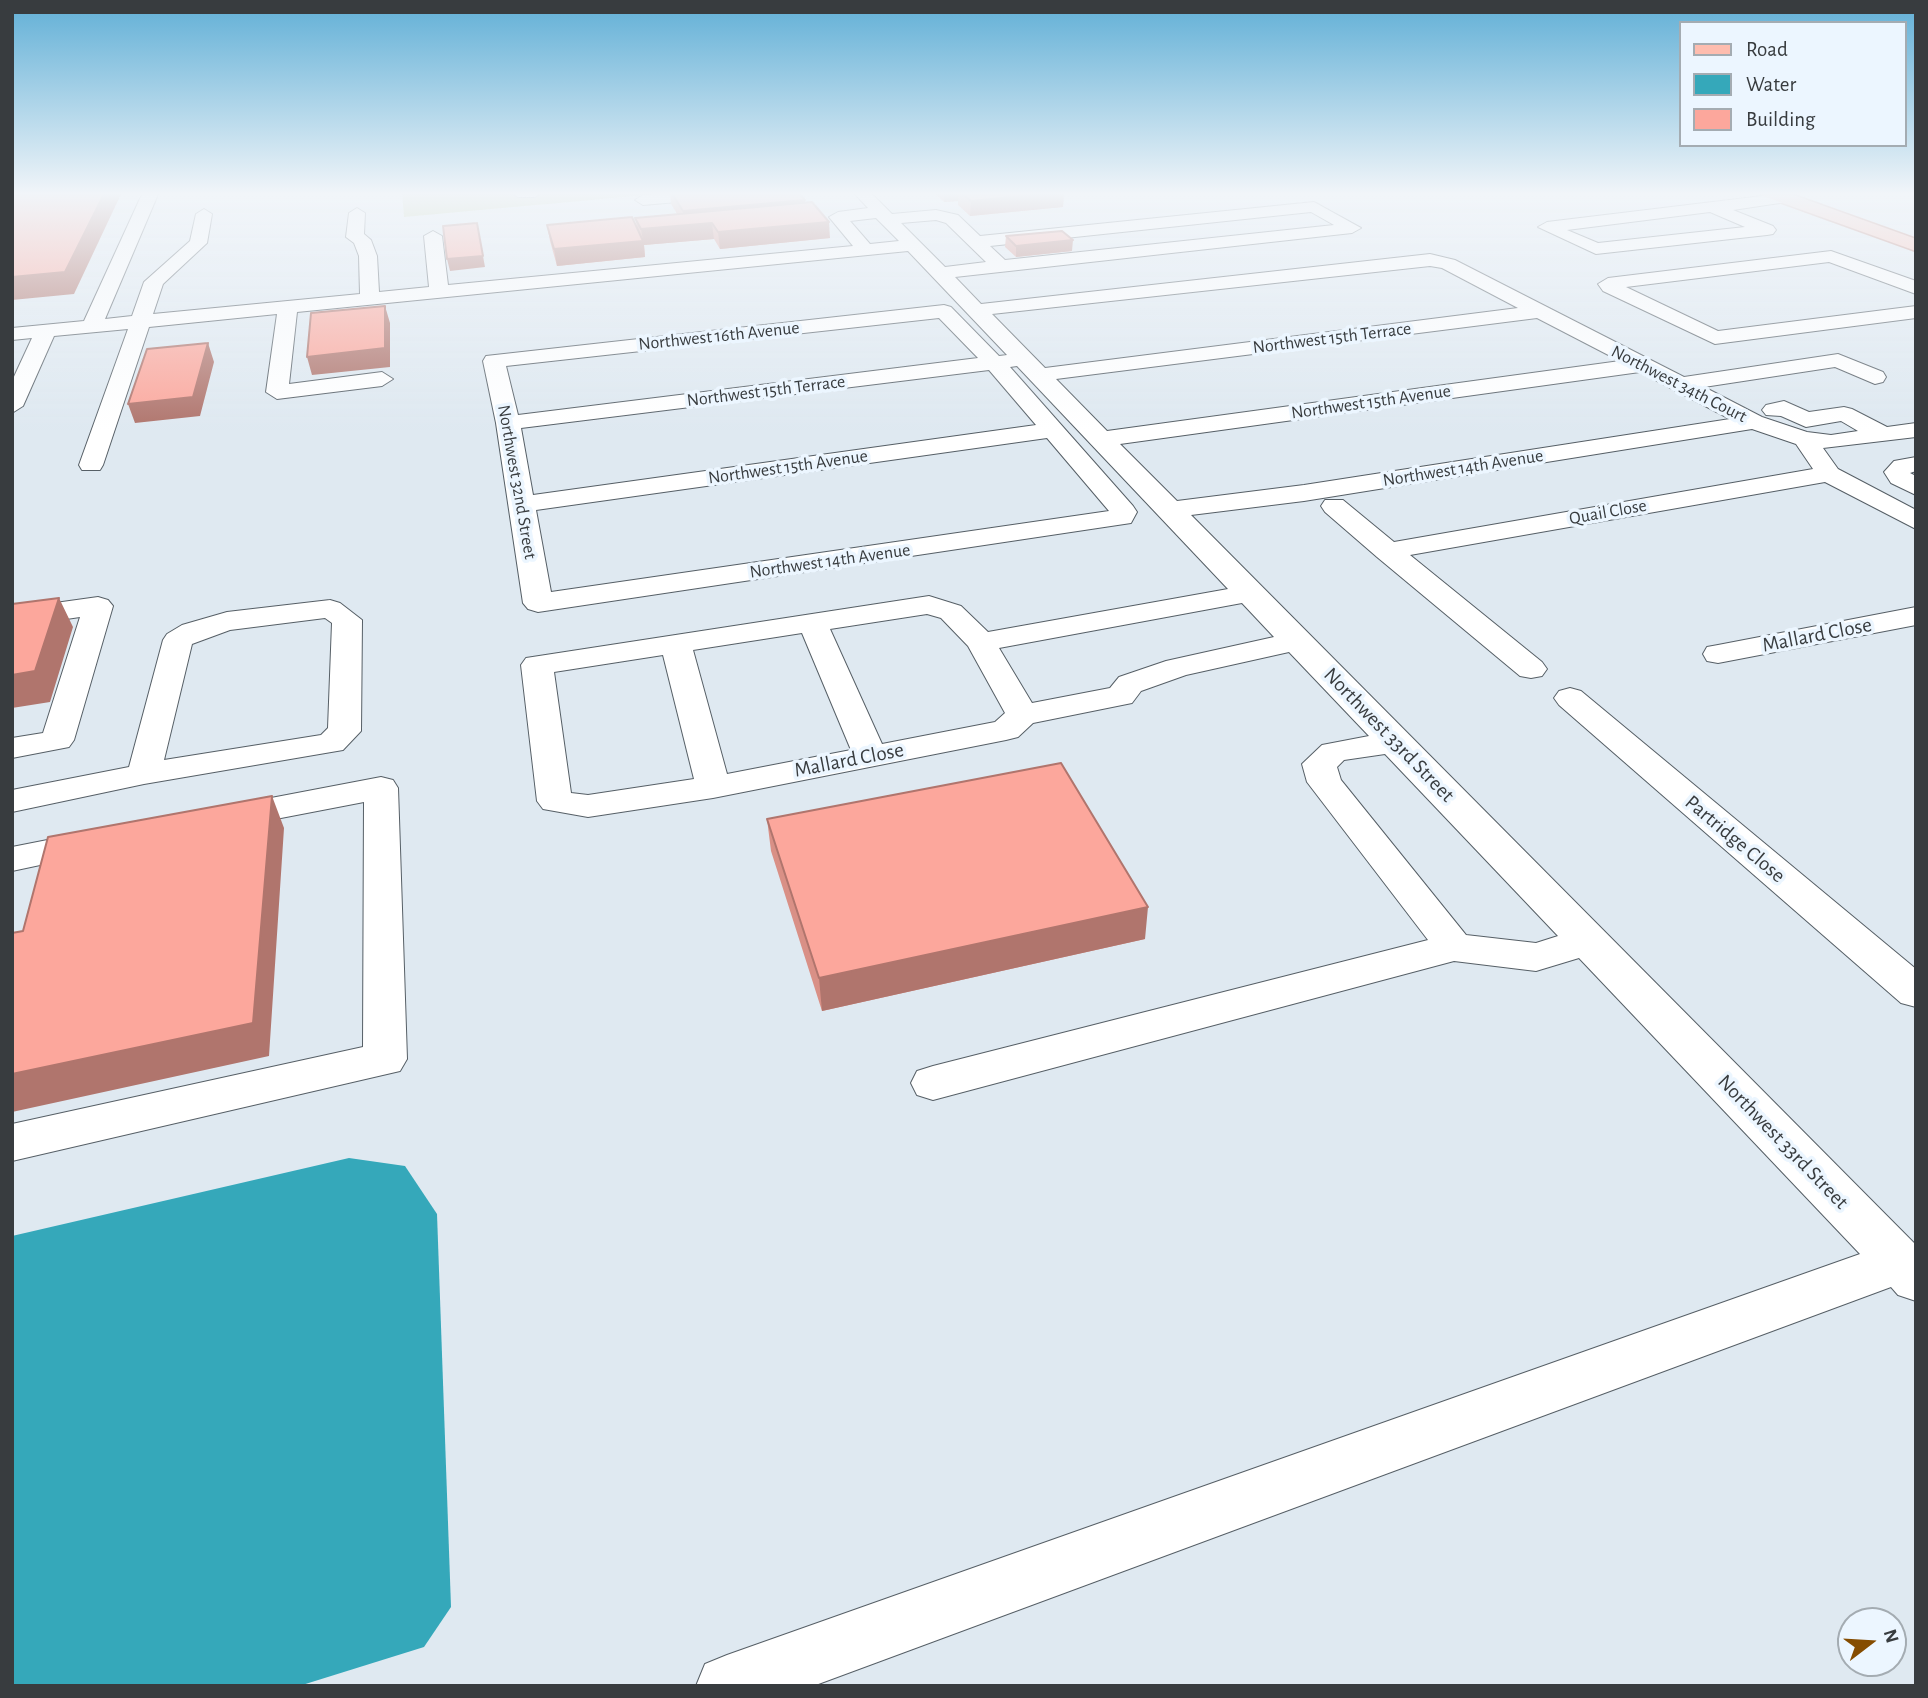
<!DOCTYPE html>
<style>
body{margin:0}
#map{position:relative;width:1928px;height:1698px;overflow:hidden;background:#dfe9f1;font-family:"Alegreya Sans",sans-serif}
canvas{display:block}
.frame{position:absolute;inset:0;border:14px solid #383c3f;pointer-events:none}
.legend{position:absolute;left:1679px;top:21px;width:228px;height:126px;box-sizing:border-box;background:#ecf6ff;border:2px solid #a4acb2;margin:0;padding:9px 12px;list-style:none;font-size:21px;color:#383c3f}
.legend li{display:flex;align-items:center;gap:14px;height:35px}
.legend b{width:35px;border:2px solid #a4acb2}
.north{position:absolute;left:1837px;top:1607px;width:70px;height:70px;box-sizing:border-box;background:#ecf6ff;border:2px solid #a4acb2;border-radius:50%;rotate:73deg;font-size:19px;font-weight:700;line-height:28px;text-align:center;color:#383c3f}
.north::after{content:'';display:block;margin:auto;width:24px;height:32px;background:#854c00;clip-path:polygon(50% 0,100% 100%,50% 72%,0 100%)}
</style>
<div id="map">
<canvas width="1928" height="1698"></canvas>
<div class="frame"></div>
<ul class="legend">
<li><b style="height:9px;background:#febdaf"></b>Road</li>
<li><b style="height:19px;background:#35a8ba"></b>Water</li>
<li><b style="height:19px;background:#fca79c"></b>Building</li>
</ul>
<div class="north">N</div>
</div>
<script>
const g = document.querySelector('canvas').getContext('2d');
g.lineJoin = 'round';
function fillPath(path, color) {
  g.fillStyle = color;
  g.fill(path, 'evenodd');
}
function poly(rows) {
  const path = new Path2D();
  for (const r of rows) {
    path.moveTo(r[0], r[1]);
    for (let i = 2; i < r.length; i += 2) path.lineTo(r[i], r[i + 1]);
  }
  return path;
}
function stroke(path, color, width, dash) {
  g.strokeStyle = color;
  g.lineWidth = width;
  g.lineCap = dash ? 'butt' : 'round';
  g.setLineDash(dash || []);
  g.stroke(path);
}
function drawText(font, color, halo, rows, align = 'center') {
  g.font = font + ' "Alegreya Sans",sans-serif';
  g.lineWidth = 7;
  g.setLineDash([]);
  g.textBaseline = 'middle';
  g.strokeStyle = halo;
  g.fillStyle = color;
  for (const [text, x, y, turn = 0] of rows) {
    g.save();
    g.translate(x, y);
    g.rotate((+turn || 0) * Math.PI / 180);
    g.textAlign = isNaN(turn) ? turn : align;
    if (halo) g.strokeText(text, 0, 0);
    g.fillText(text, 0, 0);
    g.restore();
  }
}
fillPath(poly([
 [402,192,679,192,404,217]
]), '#bac792');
fillPath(poly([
 [349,1158,405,1166,437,1214,451,1607,424,1647,299,1686,12,1686,12,1236]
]), '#35a8ba');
const minor = poly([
 [143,192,159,192,105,319,132,316,144,282,190,241,196,214,204,209,212,214,207,243,163,284,153,314,360,294,359,256,354,243,346,237,349,213,357,208,365,213,364,234,371,240,377,256,379,292,429,287,424,236,433,231,442,236,448,285,853,246,829,217,838,212,868,208,853,192,870,192,892,214,936,210,958,215,980,236,1314,202,1361,228,1352,233,955,277,981,304,1430,254,1455,260,1684,377,1838,354,1883,372,1886,377,1883,382,1875,384,1835,367,1704,387,1762,417,1807,432,1831,435,1858,431,1841,421,1806,427,1781,416,1766,415,1762,410,1766,405,1784,401,1809,412,1844,407,1852,409,1887,427,1916,423,1916,437,1823,448,1838,469,1916,510,1916,529,1825,482,1410,555,1542,662,1547,669,1542,676,1531,678,1520,676,1377,557,1325,512,1321,506,1325,500,1343,500,1394,542,1813,469,1796,444,1752,429,1304,501,1191,515,1916,1245,1916,1301,1898,1295,1891,1287,813,1686,696,1686,705,1664,727,1655,1860,1254,1579,958,1536,971,1454,961,933,1100,917,1095,911,1083,917,1071,933,1066,1428,940,1307,782,1302,764,1322,745,1369,736,1289,652,1186,675,1141,691,1132,703,1033,723,1018,737,1006,740,713,798,588,817,543,809,537,801,521,665,526,658,929,596,961,606,988,632,1228,589,1017,366,1010,367,1133,506,1137,512,1131,523,538,612,528,609,523,603,496,423,483,361,486,356,944,305,951,307,999,356,1007,355,908,251,297,312,289,384,382,372,393,379,382,386,277,399,266,392,277,314,149,327,103,465,100,470,82,470,79,465,128,329,54,336,23,406,12,413,12,381,32,338,12,340,12,328,84,321,143,192],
 [1311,212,1334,225,1005,260,990,246,1311,212],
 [876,218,899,241,870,244,850,221,876,218],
 [936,220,946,223,986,262,945,267,901,223,936,220],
 [1430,266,1442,268,1518,308,1045,368,992,314,1430,266],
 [939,318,978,358,518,415,506,366,939,318],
 [1537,318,1620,361,1107,431,1056,379,1537,318],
 [989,370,1036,425,533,495,521,428,989,370],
 [1640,372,1730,419,1304,485,1177,501,1120,444,1640,372],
 [1047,438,1109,511,551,592,536,510,1047,438],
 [1242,603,1274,637,1166,661,1119,677,1110,688,1032,703,999,648,1242,603],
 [927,614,941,618,968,646,1005,713,995,722,882,744,830,629,927,614],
 [802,633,851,750,727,774,693,650,802,633],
 [663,655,694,779,588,795,571,793,554,672,663,655],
 [1385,754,1558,936,1536,943,1466,935,1341,780,1337,767,1344,760,1385,754],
 [510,192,543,192,535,197,518,197,510,192],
 [680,192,742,192,734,197,643,205,635,200,643,195,680,192],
 [1787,193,1793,195,1793,201,1733,210,1773,226,1776,230,1773,234,1767,235,1596,254,1538,227,1547,222,1787,193],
 [1710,212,1745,227,1598,243,1567,230,1710,212],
 [1831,251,1916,281,1916,294,1829,262,1626,287,1718,331,1916,306,1916,318,1715,344,1603,291,1598,284,1608,278,1831,251],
 [1916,457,1916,471,1910,473,1916,476,1916,495,1891,483,1884,472,1894,461,1916,457],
 [98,597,108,600,113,606,74,740,69,747,12,758,12,738,43,733,80,617,12,627,12,609,98,597],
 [330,600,340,603,362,620,361,731,343,750,144,784,12,812,12,790,129,767,163,640,167,634,182,625,227,612,330,600],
 [325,618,332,623,328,728,321,735,164,760,192,644,230,630,325,618],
 [1916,607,1916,625,1718,663,1707,661,1703,654,1707,647,1718,645,1916,607],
 [1570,688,1581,691,1916,969,1916,1007,1901,1003,1559,705,1554,698,1559,691,1570,688],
 [381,777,393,780,398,788,407,1059,400,1071,12,1161,12,1124,363,1047,364,802,229,828,216,825,211,817,216,809,229,806,381,777],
 [93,831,106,835,111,843,106,851,12,871,12,847,93,831]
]);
const major = poly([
 [1760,192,1785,192,1916,239,1916,251,1763,196,1760,192]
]);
stroke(minor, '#565f66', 2);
stroke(major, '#b97365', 3);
fillPath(minor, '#fff');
fillPath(major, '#febdaf');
fillPath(poly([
 [670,192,798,192,830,238,720,249,714,239,644,245,645,257,557,266,550,241,547,225,637,227,635,218,677,214,671,204],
 [933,192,1064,192,1063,207,970,216,958,205,958,201,944,202],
 [1006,236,1072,251,1016,257,1005,247],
 [767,819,1145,939,822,1011,771,851]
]), '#d99086');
fillPath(poly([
 [105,192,122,192,74,294,12,300,12,277],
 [944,192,958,192,958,201,944,202],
 [1064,192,1063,207,970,216,971,201],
 [805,200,806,216,712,224,714,239,644,245,645,257,557,266,554,249,643,241,641,229,684,225,683,211],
 [829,222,830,238,720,249,718,232],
 [477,223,485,267,450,271,447,259],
 [1073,240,1072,251,1016,257,1016,246],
 [385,306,390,323,390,367,312,375,307,357],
 [208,343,214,362,200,416,135,423,128,404],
 [59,598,73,627,50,702,12,708,12,675],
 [272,796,284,828,269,1056,12,1112,12,1074],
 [1148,907,1145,939,822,1011,819,978]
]), '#b0756d');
const building = poly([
 [12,192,105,192,65,272,12,277,12,192],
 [671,192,798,192,805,200,683,211,671,192],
 [960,192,1064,192,971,201,960,192],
 [812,202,829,222,718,232,712,223,641,229,635,218,812,202],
 [632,217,643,241,554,249,547,225,632,217],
 [477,223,483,256,447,259,443,226,477,223],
 [1062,231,1073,240,1016,246,1006,236,1062,231],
 [385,306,385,348,307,357,311,313,385,306],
 [208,343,193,397,128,404,147,349,208,343],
 [59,598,35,671,12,675,12,604,59,598],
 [1061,763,1148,907,819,978,767,819,1061,763],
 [272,796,253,1023,12,1074,12,933,23,931,48,837,272,796]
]);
fillPath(building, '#fca79c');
stroke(building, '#b0756d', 2);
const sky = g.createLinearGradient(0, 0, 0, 430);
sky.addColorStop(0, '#60afd6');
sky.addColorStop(0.45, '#f1f5f9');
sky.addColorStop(1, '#f1f5f900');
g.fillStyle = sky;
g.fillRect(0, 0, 1928, 430);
drawText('18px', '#383c3f', '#ecf6ff', [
 ["Northwest 16th Avenue",719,336,-6],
 ["Northwest 15th Terrace",1332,338,-7],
 ["Northwest 34th Court",1679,384,27],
 ["Northwest 15th Terrace",766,391,-7],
 ["Northwest 15th Avenue",1371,402,-8],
 ["Northwest 15th Avenue",788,467,-8],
 ["Northwest 14th Avenue",1463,468,-9],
 ["Northwest 32nd Street",517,482,80],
 ["Quail Close",1608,512,-10],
 ["Northwest 14th Avenue",830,561,-8]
]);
drawText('21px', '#383c3f', '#ecf6ff', [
 ["Mallard Close",1817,635,-11],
 ["Northwest 33rd Street",1389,735,46],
 ["Mallard Close",849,760,-11],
 ["Partridge Close",1735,839,40],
 ["Northwest 33rd Street",1783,1142,46]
]);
</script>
